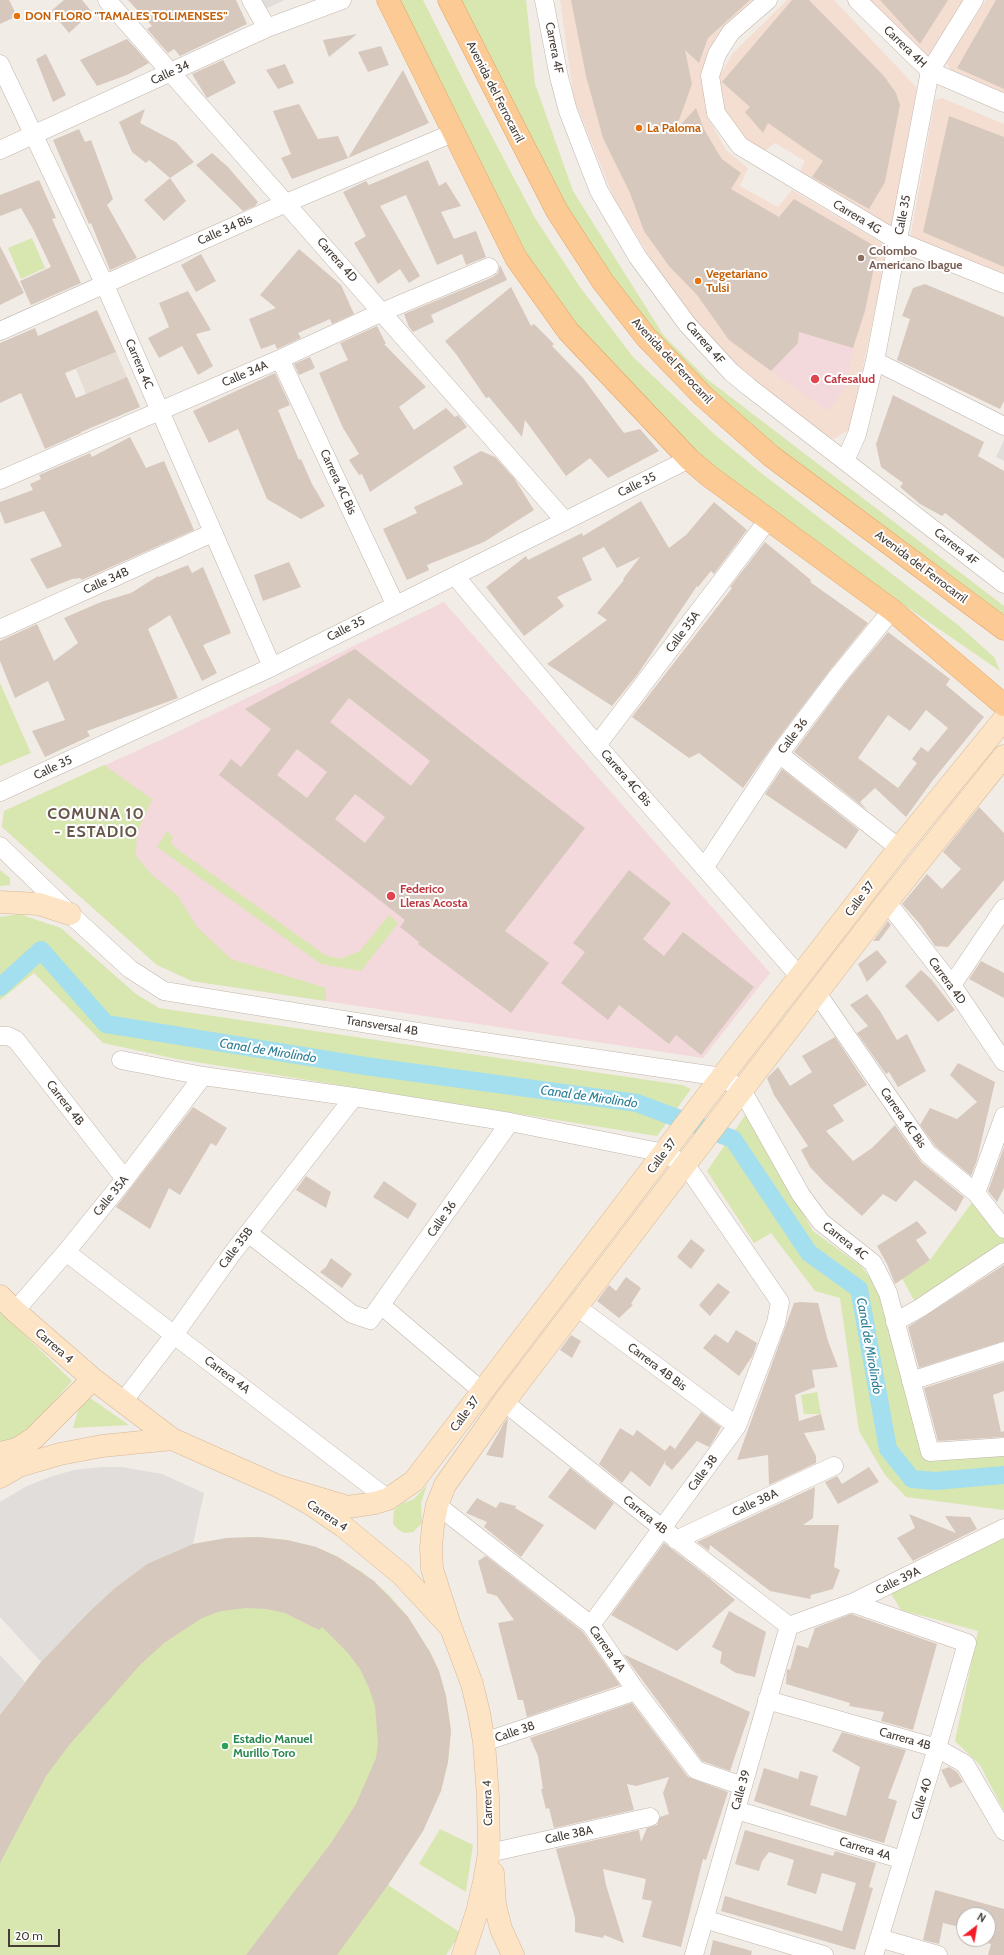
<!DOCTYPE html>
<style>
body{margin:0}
#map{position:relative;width:1004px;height:1955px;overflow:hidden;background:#f2ece6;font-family:Cabin,sans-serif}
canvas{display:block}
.north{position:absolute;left:956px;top:1907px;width:40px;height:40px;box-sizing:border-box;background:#fff;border:1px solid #b5b1ae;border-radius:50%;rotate:31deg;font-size:11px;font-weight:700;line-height:16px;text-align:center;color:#453c35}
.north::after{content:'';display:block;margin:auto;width:14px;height:18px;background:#f51a25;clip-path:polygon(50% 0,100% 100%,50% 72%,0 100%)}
.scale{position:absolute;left:8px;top:1929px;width:52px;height:18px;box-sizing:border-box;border:2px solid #453c35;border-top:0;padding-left:5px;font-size:12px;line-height:14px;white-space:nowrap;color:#453c35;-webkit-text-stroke:3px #fff;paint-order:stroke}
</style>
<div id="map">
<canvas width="1004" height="1955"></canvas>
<div class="north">N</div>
<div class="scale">20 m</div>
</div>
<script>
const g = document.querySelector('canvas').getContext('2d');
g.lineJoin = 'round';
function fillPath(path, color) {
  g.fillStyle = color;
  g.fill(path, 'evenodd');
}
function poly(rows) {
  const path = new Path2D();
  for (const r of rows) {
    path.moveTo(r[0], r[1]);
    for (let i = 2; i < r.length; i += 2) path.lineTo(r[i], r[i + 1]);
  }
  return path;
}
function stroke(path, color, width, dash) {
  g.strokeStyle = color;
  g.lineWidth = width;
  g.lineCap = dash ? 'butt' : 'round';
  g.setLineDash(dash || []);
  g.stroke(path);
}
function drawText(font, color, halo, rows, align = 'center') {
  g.font = font + ' Cabin,sans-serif';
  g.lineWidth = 4;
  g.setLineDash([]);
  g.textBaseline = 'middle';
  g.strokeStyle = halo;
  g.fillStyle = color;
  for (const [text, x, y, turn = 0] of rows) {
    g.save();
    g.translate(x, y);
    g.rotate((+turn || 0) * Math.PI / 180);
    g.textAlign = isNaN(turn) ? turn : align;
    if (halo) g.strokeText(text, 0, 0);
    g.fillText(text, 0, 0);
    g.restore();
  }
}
fillPath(poly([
 [116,352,127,377,86,394,76,369]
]), '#e6ddd4');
fillPath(poly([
 [560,0,760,0,702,78,707,116,726,150,748,168,740,186,778,207,792,190,888,247,850,429,834,439,811,433,746,380,674,295,615,201,574,99],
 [787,0,834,0,917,88,892,226,881,230,797,177,805,161,775,143,758,156,719,108,718,78,733,53],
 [860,0,967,0,929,58],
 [986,0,1004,0,1004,95,953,73,946,62],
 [942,98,1004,124,1004,282,909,244,935,100]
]), '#f4ded1');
fillPath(poly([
 [799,332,853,348,846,387,828,411,771,371,798,343],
 [444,602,770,973,703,1058,192,981,157,965,2,827,4,811,167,737]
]), '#f3d9db');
fillPath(poly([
 [397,0,423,0,478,110,535,218,580,287,633,357,714,434,760,472,958,625,994,657,1000,671,798,532,695,452,603,360,534,269],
 [459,0,526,0,535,84,573,191,664,336,707,379,1004,606,1004,619,785,454,663,348,573,227],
 [32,238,45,268,21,279,8,248],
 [0,683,31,753,0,766],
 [104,765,152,799,137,833,136,856,152,875,177,895,197,927,231,959,326,988,326,1001,192,981,157,965,2,827,4,811],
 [167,831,173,837,171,843,177,849,325,955,340,959,360,951,389,915,398,923,361,971,321,964,157,847],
 [0,870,10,878,10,885,0,886],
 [19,914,61,928,136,994,159,1008,682,1085,691,1089,657,1136,177,1059,103,1043,34,973,0,1000,0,917],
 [746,1114,813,1231,861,1266,877,1287,923,1458,1004,1454,1004,1510,906,1497,885,1475,859,1431,840,1298,815,1291,771,1233,754,1243,707,1171],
 [976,1197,1004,1232,1004,1244,917,1306,902,1278,930,1260],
 [0,1311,72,1381,40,1418,26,1431,12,1440,0,1443],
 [817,1392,821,1414,804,1414,801,1395],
 [83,1393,129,1425,73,1428],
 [427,1485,421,1503,422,1523,413,1532,405,1533,400,1531,393,1524,394,1510,401,1504,414,1499],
 [258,1537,287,1540,316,1547,338,1557,362,1572,389,1595,408,1617,430,1652,439,1671,446,1696,451,1731,448,1762,441,1791,423,1831,388,1885,461,1933,446,1955,0,1955,0,1715,41,1662,89,1612,115,1588,147,1564,193,1544,227,1538],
 [1004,1537,1004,1811,980,1765,955,1741,978,1631,901,1610,890,1592],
 [440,1829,473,1845,466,1892,419,1864]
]), '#d8e6af');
fillPath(poly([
 [257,0,285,0,263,10],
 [1004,440,1004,461,996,457],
 [102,1467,122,1467,162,1474,204,1493,193,1544,147,1564,115,1588,89,1612,41,1662,0,1617,0,1502,27,1486,50,1477,74,1470],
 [0,1655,25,1682,0,1715]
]), '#e0dddb');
stroke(poly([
 [0,987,41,950,106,1024,365,1066,637,1103,733,1139,809,1253,859,1289,888,1449,912,1479,935,1481,1004,1475]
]), '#a3dfee', 18);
fillPath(poly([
 [0,0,9,0,17,16,0,24],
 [64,0,82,0,92,12,69,33,51,11],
 [128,0,236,0,247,24,180,56,174,49,168,53,147,29,152,26],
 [571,0,750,0,708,38,699,63,685,50,692,84,675,131,696,108,704,129,718,153,722,159,741,173,731,189,779,217,794,199,878,248,865,311,853,348,799,332,798,343,771,371,729,340,697,295,669,266,644,231,630,193,603,138,586,76],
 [792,0,809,0,884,76,896,93,900,105,885,182,869,209,812,177,823,161,768,123,763,133,745,112,750,107,722,82],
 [880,0,948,0,920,44],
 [996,0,1004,0,1004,89,957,68],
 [357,34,329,57,323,40],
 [127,39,149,63,127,75,97,86,80,60],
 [381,46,389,65,368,72,358,52],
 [46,54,66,95,53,102,36,59],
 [223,60,236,83,207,98,192,74],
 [285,64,294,83,278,89,266,70],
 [403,70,429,123,348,158,292,179,281,158,291,154,273,111,299,104,318,139,338,136,348,158],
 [145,109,140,123,176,142,194,162,170,178,149,160,146,163,132,152,119,122],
 [949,116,1004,137,1004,267,923,232],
 [79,129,85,142,91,140,113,199,107,205,137,258,110,270,91,223,89,224,53,140],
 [212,153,228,167,258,202,255,206,243,211,196,165],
 [428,160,439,186,446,182,461,206,441,212,454,239,476,231,486,257,466,265,462,254,437,265,406,195,380,206,420,276,409,283,400,269,378,284,354,243,366,236,343,192,366,181,369,185],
 [170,178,186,201,164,221,144,200],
 [39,180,56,218,52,219,81,283,31,305,20,281,51,267,33,229,21,208,0,216,0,195],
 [0,246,24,293,0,305],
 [299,249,341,285,354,314,332,324,330,319,298,333,301,338,277,349,275,344,261,349,249,319,276,308,260,295],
 [201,254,216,281,196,292,181,265],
 [500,265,507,280,431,315,434,322,413,332,409,327,404,314,493,277,498,273],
 [925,284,1004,317,1004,401,1000,409,897,360,910,319,902,316,913,288],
 [511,287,531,326,534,324,554,344,552,346,583,378,624,433,640,429,659,451,608,478,590,458,566,476,525,420,522,437,489,397,486,398,456,354,445,341],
 [188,291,211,330,196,334,213,366,198,375,182,346,159,358,148,338,169,327,159,303],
 [97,310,116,352,65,373,76,398,127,377,140,407,81,432,81,433,45,449,21,393,0,403,0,343,35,328,38,336],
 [377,326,386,344,384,344,426,387,399,407,414,430,446,408,455,417,458,415,467,427,370,492,362,474,359,475,349,460,359,454,343,428,319,373,348,360,340,343],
 [310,357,315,368,299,375,294,364],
 [275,373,290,405,278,410,299,460,301,459,312,484,325,506,301,519,267,499,238,429,209,443,193,411],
 [893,395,984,442,978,456,1004,471,1004,559,945,513,942,516,920,504,900,487,903,483,881,467,876,444],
 [130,437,146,468,164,461,194,530,82,580,80,578,72,579,47,589,30,559,62,546,44,511,5,524,0,511,0,502,33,490,30,484,41,479,39,475,90,453,92,457],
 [481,451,495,457,514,478,534,510,484,542,427,565,429,570,407,580,383,529,417,513,414,507,463,484,453,467],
 [641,501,669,548,686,535,714,502,747,530,714,574,711,571,698,587,697,586,637,675,612,706,547,664,607,620,597,613,624,580,623,579,640,557,617,568,604,547,582,558,592,580,557,597,564,606,524,636,486,587,526,556,528,560,582,533,583,536],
 [765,542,811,580,810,582,868,623,830,670,771,748,743,788,699,753,689,758,632,717,732,588,730,587],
 [289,562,301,587,263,601,254,575],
 [188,565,192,573,203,567,231,633,203,645,217,673,202,681,170,615,148,629,178,698,87,731,90,736,45,757,32,731,65,720,48,681,15,698,0,661,0,641,37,624,54,661,78,643,64,618,101,602,131,593,158,576,159,577],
 [888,632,950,679,946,685,984,717,933,780,906,817,875,788,860,802,867,810,794,752,846,682],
 [926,710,948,728,928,752,921,747,912,759,917,763,898,788,858,758,888,715,910,731],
 [355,649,585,828,505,931,549,963,511,1013,418,944,419,942,400,927,405,920,219,775,231,759,241,767,271,729,245,709],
 [349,698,430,761,411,786,330,722],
 [297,749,327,772,307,798,277,775],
 [355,794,385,817,365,843,335,819],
 [782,769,859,830,846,849,765,794],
 [979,807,1004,833,1004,880,948,947,935,946,920,924,902,904,927,874,942,889,961,869,943,852],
 [629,870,671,903,643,939,664,956,683,932,754,987,701,1055,676,1035,669,1044,619,1005,608,1020,561,983,585,952,573,943],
 [888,921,891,925,879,941,873,941],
 [877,950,887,962,867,982,858,964],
 [981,961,1004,973,1004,998,969,979],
 [921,970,931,979,955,1010,938,1022,905,986],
 [867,994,880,1011,897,1040,907,1034,926,1071,898,1087,889,1072,886,1074,857,1033,868,1026,850,1005],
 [835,1037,867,1085,833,1105,844,1121,826,1131,853,1161,872,1148,895,1125,921,1162,964,1197,956,1212,915,1180,896,1202,883,1194,862,1216,826,1184,810,1167,801,1150,808,1146,774,1095,767,1078,778,1067,790,1086,812,1072,802,1056],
 [958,1063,995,1082,977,1160,971,1176,936,1147,920,1125,930,1108,957,1119,977,1102,950,1075],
 [193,1107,227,1128,216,1146,211,1143,180,1195,169,1188,150,1229,116,1207],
 [1004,1147,1004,1188,997,1202,988,1191],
 [306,1176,331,1192,326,1208,296,1190],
 [384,1181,417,1204,408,1219,373,1197],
 [917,1221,927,1233,916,1240,930,1260,895,1284,887,1264,877,1246],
 [691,1239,705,1250,691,1269,677,1257],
 [331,1258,352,1274,342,1288,320,1272,326,1267],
 [1004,1265,1004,1341,919,1368,908,1327],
 [626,1277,641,1288,631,1304,633,1305,619,1318,597,1301,609,1285,616,1291],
 [718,1283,730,1292,710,1316,699,1305],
 [800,1302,818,1303,828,1341,838,1367,812,1370,815,1387,795,1395,799,1421,821,1414,825,1430,804,1433,816,1456,816,1463,769,1485,768,1455,737,1460,794,1303],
 [736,1330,757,1343,753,1355,739,1376,703,1348,715,1334,728,1343],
 [571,1335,581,1341,572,1358,560,1350],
 [1004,1362,1004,1391,993,1395,1001,1432,1004,1431,1004,1437,938,1441,924,1388],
 [701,1412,721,1427,715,1438,709,1447,697,1441,672,1470,665,1464,666,1460,650,1487,631,1471,622,1483,599,1464,620,1428,633,1436,637,1430,665,1451,670,1445,675,1449],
 [508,1418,503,1458,486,1455,504,1423],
 [869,1467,879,1482,838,1504,825,1482,837,1476,842,1484],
 [570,1468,614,1503,595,1530,548,1497],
 [815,1487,813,1518,803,1525,839,1525,834,1567,840,1570,833,1589,811,1595,810,1599,770,1591,710,1545,709,1551,697,1542],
 [477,1498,496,1508,500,1502,516,1506,515,1508,544,1525,521,1557,484,1527,487,1522,466,1513],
 [909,1514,956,1533,945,1516,970,1517,977,1529,913,1561,897,1538,915,1528],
 [258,1537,287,1540,316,1547,338,1557,374,1581,408,1617,430,1652,439,1671,446,1696,451,1731,448,1762,441,1791,423,1831,388,1885,337,1955,246,1955,331,1843,356,1804,376,1758,378,1744,375,1706,369,1688,360,1669,348,1653,322,1627,319,1630,285,1613,266,1609,246,1608,221,1611,202,1618,164,1643,140,1665,70,1744,46,1776,0,1863,0,1715,41,1662,89,1612,115,1588,147,1564,193,1544,227,1538],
 [664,1543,708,1577,735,1600,677,1651,611,1615],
 [486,1556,583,1632,620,1685,527,1717,523,1700,518,1700,498,1623,514,1620,497,1596,487,1593,478,1561],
 [729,1611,766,1632,755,1677,736,1673,720,1663,722,1652,712,1647],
 [851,1614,937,1644,913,1730,881,1721,884,1712,849,1706,850,1703,786,1684,787,1669,790,1670,797,1645,808,1648,815,1628],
 [623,1654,750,1712,730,1771,702,1761],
 [632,1703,688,1777,728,1792,706,1860,703,1859,681,1947,642,1937,652,1901,642,1899,646,1879,603,1869,606,1885,624,1943,604,1935,603,1938,575,1932,575,1918,556,1849,639,1830,641,1842,647,1828,657,1825,660,1817,669,1814,663,1793,669,1777,636,1786,627,1784,634,1810,554,1828,549,1808,546,1809,541,1789,543,1789,538,1756,530,1738],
 [842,1732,906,1750,888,1798,897,1801,884,1843,841,1830,754,1801,764,1768,798,1779,800,1771,818,1776,810,1805,846,1816,860,1767,832,1751],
 [949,1767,957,1772,963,1782,950,1788,941,1770],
 [745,1830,833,1856,835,1851,876,1863,869,1887,873,1888,855,1950,721,1911,725,1896,842,1931,856,1883,822,1873,816,1894,787,1885,794,1860,769,1852,762,1861,759,1871,735,1864],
 [935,1890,1004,1909,1004,1955,988,1955,991,1944,974,1940,988,1939,988,1915,964,1915,964,1928,943,1923,939,1944,923,1940],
 [713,1940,752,1951,751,1955,710,1955]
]), '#d7c8be');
const minor = poly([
 [107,0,565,521],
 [251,0,267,28],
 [544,0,559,77,568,111,599,191,637,256,687,324,731,372,749,387,1004,584],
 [768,0,731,32,717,54,710,76,716,113,740,146,898,241,1004,284],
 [857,0,930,71,1004,103],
 [0,64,104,283,272,667],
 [0,150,267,28,342,0],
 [0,331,286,203,453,133],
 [280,359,395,604],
 [875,361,1004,426],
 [845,461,857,434,875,361,930,71,974,0],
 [0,480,280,359,382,312,489,267],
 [455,576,597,745,800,977],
 [0,629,212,533],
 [597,745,768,520],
 [779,754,899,848],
 [0,792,272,667,689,459],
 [0,846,70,914,130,969,164,991,443,1036,722,1077,742,1090,801,1195,821,1222,873,1263,888,1293,930,1452,1004,1447],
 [704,868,779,754,838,676,892,610],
 [887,902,952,985,1004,1062],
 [952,985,1004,908],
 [817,993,928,1154,976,1193,1004,1229],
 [0,1036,8,1036,16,1040,125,1179],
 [121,1060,203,1076,354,1097,510,1122,664,1153,686,1165,780,1302,776,1323,737,1426,591,1625],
 [976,1193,1004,1116],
 [248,1233,352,1314,370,1320,510,1122],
 [66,1252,388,1499],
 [381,1305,482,1391],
 [577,1307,737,1426],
 [15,1311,66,1252,125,1179,203,1076],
 [895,1322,920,1308,1004,1252],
 [911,1381,1004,1351],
 [504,1402,663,1529,789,1626],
 [122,1403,174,1335,231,1255,354,1097],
 [437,1505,591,1625,636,1691,696,1770,743,1786],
 [676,1540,834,1466],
 [852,1603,967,1643,937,1748,874,1955],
 [789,1626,852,1603,1004,1528],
 [767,1700,937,1748,965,1764,1004,1831],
 [484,1742,636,1691],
 [736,1810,903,1860],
 [489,1853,650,1817],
 [704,1919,824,1955],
 [879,1938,938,1955],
 [694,1955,789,1626]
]);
const secondary = poly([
 [0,902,39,904,70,914],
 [0,1296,15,1311,93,1379,172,1439,278,1486,312,1505,344,1527,402,1575,451,1628,472,1684,479,1713,484,1742,488,1797,489,1853,484,1882,477,1912,463,1955],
 [0,1453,17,1449,34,1438,93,1379],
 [0,1477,19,1466,60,1454,102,1446,172,1439],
 [278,1486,348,1507,375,1503,388,1499,414,1481,707,1096,899,848,1004,719],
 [451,1628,432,1569,431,1547,433,1526,437,1505,445,1485,504,1402,742,1090,887,902,1004,756],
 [493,1873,495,1905,501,1929,513,1955]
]);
const primary = poly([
 [388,0,516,258,568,331,689,459,709,476,892,610,1004,705],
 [449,0,557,211,603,282,646,337,703,396,771,456,1004,629]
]);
stroke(minor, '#c1b5ab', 19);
stroke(secondary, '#d5b898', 23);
stroke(primary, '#e1a365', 23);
stroke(minor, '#fff', 18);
stroke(secondary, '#fde4c5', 22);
stroke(primary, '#fcca95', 22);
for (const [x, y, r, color] of [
 [17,16,4,"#e8710a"],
 [639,128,4,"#e8710a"],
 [861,258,4,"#8d6e63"],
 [698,281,4,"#e8710a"],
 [815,379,5,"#e0444e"],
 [391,896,5,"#e0444e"],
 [225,1746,4,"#2e9e5b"]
]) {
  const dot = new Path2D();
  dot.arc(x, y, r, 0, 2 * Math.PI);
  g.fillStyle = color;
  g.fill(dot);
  stroke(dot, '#fff', 1.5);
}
drawText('bold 12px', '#c56008', '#fff', [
 ["DON FLORO \"TAMALES TOLIMENSES\"",25,16],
 ["La Paloma",647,128],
 ["Vegetariano",706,274],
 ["Tulsi",706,288]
], 'left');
drawText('12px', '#453c35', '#fff', [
 ["Carrera 4H",905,47,44],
 ["Carrera 4F",554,48,79],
 ["Calle 34",170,73,-25],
 ["Avenida del Ferrocarril",495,92,63],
 ["Calle 35",903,215,-79],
 ["Carrera 4G",857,217,31],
 ["Calle 34 Bis",225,230,-24],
 ["Carrera 4D",337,260,49],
 ["Carrera 4F",705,343,49],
 ["Avenida del Ferrocarril",672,361,47],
 ["Carrera 4C",139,364,67],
 ["Calle 34A",245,374,-23],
 ["Carrera 4C Bis",338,482,65],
 ["Calle 35",637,485,-26],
 ["Carrera 4F",956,547,38],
 ["Avenida del Ferrocarril",921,567,37],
 ["Calle 34B",106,581,-24],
 ["Calle 35",346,629,-27],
 ["Calle 35A",683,632,-53],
 ["Calle 36",793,736,-53],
 ["Calle 35",53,768,-25],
 ["Carrera 4C Bis",626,778,49],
 ["Calle 37",860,899,-53],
 ["Carrera 4D",947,981,54],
 ["Transversal 4B",382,1026,9],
 ["Carrera 4B",65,1103,52],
 ["Carrera 4C Bis",903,1118,55],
 ["Calle 37",662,1156,-53],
 ["Calle 35A",111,1196,-51],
 ["Calle 36",442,1219,-55],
 ["Carrera 4C",845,1241,38],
 ["Calle 35B",236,1248,-53],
 ["Carrera 4",54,1346,41],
 ["Carrera 4B Bis",657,1367,37],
 ["Carrera 4A",227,1375,37],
 ["Calle 37",465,1414,-54],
 ["Calle 38",703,1473,-54],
 ["Calle 38A",755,1503,-25],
 ["Carrera 4B",645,1515,39],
 ["Carrera 4",327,1516,34],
 ["Calle 39A",898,1581,-26],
 ["Carrera 4A",607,1649,55],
 ["Calle 38",515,1732,-19],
 ["Carrera 4B",905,1739,16],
 ["Calle 39",741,1790,-74],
 ["Calle 40",922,1799,-73],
 ["Carrera 4",488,1803,-92],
 ["Calle 38A",569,1835,-12],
 ["Carrera 4A",865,1849,17]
]);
drawText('bold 12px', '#785e54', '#fff', [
 ["Colombo",869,251],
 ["Americano Ibague",869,265]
], 'left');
drawText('bold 12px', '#be3a42', '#fff', [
 ["Cafesalud",824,379],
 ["Federico",400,889],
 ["Lleras Acosta",400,903]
], 'left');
drawText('bold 12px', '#27864d', '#fff', [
 ["Estadio Manuel",233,1739],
 ["Murillo Toro",233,1753]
], 'left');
drawText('italic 13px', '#2c7f96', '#fff', [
 ["Canal de Mirolindo",268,1051,9],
 ["Canal de Mirolindo",589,1097,8],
 ["Canal de Mirolindo",869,1346,80]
]);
g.letterSpacing = '1px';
drawText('bold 16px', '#67574d', '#fff', [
 ["COMUNA 10",96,814],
 ["- ESTADIO",96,832]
]);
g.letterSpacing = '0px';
</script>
